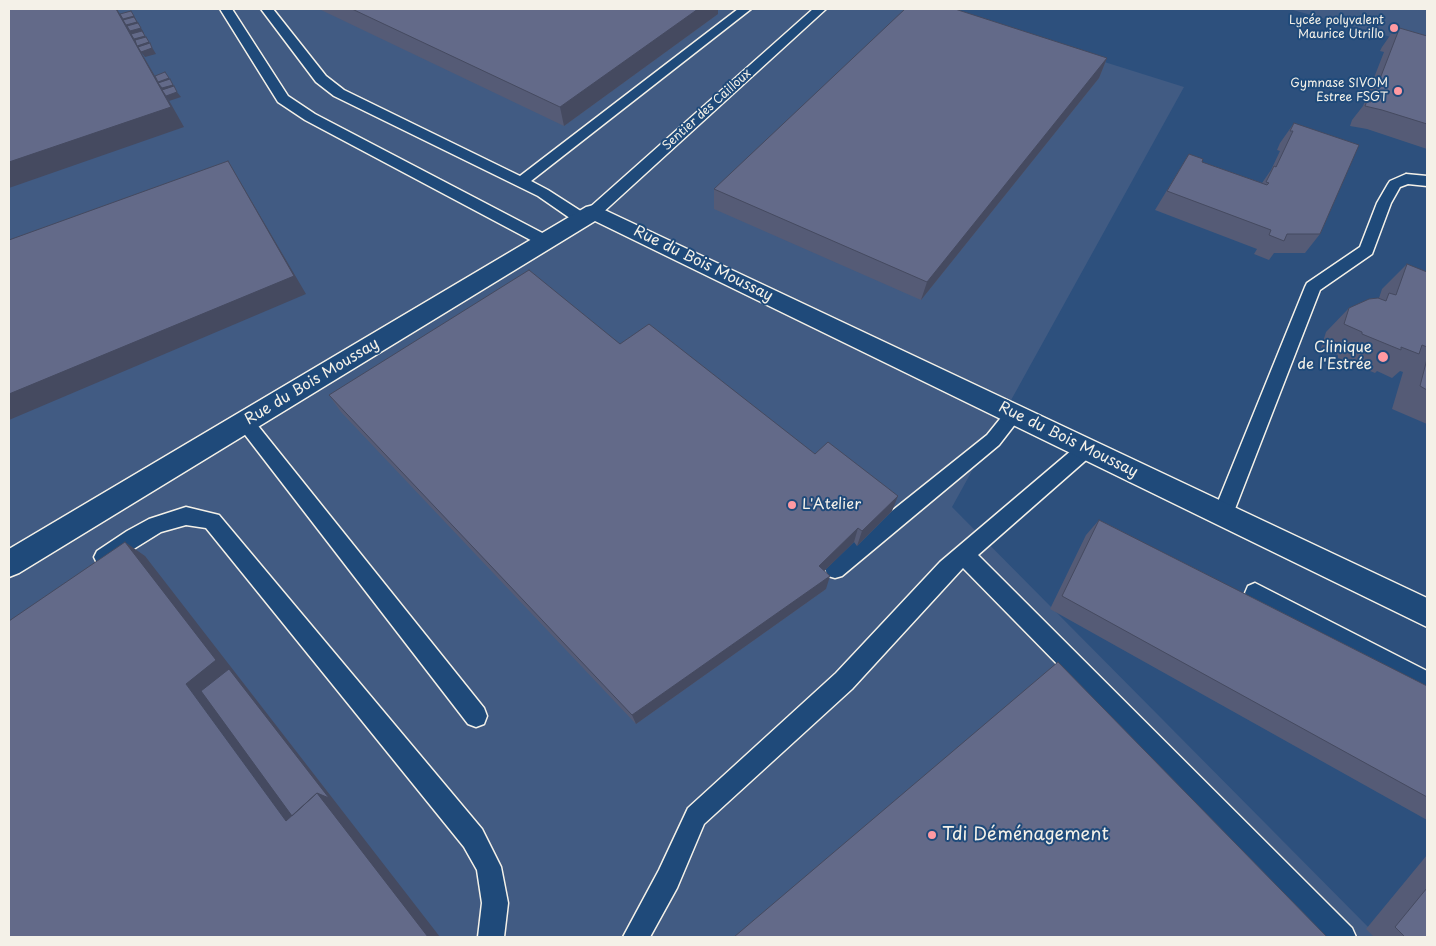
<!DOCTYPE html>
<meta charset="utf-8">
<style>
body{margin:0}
#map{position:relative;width:1436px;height:946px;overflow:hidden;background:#2d507d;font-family:"Playpen Sans",sans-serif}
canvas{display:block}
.frame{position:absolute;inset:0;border:10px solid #f4f1e8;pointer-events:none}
</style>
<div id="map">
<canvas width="1436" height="946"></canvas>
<div class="frame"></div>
</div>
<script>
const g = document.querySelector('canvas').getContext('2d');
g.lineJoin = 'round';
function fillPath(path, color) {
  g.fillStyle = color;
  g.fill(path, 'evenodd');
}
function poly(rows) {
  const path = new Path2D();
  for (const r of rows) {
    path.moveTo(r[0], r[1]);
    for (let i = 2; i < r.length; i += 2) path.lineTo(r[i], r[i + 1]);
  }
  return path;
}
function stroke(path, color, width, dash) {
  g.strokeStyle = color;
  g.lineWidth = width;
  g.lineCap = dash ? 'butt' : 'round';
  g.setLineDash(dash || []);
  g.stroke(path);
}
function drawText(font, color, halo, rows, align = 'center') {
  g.font = font + ' "Playpen Sans",sans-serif';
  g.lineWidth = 4;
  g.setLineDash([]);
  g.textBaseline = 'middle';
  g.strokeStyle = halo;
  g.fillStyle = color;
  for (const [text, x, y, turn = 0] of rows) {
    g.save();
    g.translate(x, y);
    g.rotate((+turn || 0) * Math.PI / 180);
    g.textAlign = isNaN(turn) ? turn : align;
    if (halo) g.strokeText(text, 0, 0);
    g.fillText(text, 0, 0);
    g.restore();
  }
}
fillPath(poly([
 [9,9,936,9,1184,87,952,507,1378,937,9,937],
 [1293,9,1427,9,1427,47,1293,10]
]), '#415b83');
const lane = poly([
 [220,9,232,9,288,96,315,114,550,237,553,241,550,245,545,246,540,245,305,120,278,102,220,9],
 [261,9,273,9,326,76,344,90,520,176,738,9,751,9,531,181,548,190,587,215,589,219,587,223,582,224,577,223,538,196,334,96,316,82,261,9],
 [813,9,826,9,599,216,589,216,587,212,589,208,813,9],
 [1406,174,1427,176,1427,186,1408,184,1400,187,1391,203,1372,254,1320,290,1233,514,1230,520,1223,522,1216,520,1213,514,1305,287,1307,283,1360,247,1377,203,1388,184,1390,181,1406,174],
 [1014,407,1020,409,1023,414,999,445,842,576,835,578,828,576,825,569,828,562,987,435,1008,409,1014,407],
 [245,415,251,417,484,708,487,716,484,724,476,727,468,724,239,427,236,422,239,417,245,415],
 [1086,441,1093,444,1095,449,1093,454,978,555,1352,928,1356,937,1325,937,963,568,852,689,704,824,677,888,650,937,623,937,659,870,688,808,836,673,940,562,1079,444,1086,441],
 [186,507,219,515,482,829,501,867,508,903,504,937,478,937,482,903,477,870,464,847,206,528,186,525,161,532,111,563,104,566,97,563,94,557,97,551,127,531,149,519,186,507],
 [1255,583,1427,671,1427,694,1248,600,1245,593,1248,586,1255,583]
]);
const street = poly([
 [594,205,1427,598,1427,627,595,221,19,573,9,577,9,549,586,207,594,205]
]);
stroke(lane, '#f4f1e8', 3);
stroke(street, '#f4f1e8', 3);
fillPath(lane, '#1f4a7a');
fillPath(street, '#1f4a7a');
fillPath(poly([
 [319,9,718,9,718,14,564,126],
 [1396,27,1427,36,1427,149,1367,129,1350,126,1352,120,1363,106,1384,52,1380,51,1382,47],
 [1107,58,1099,78,921,300,714,209,714,189],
 [1294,123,1320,234,1305,253,1274,253,1269,260,1254,254,1257,249,1155,210,1189,154,1202,162,1262,183,1271,170,1280,151,1277,150,1280,143],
 [1407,264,1427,272,1427,424,1392,409,1403,372,1400,371,1392,378,1377,371,1375,373,1338,358,1338,355,1321,348,1326,332,1349,308,1379,298,1382,289],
 [620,344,815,454,892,511,857,546,854,542,824,571,826,589,636,724,341,412,329,395],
 [1099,520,1427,686,1427,820,1050,609,1086,535],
 [1427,855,1427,937,1374,937,1366,929]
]), '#555b76');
fillPath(poly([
 [116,9,117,9,123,19,134,16,144,33,133,37,130,32,134,39,145,36,153,49,156,54,145,57,141,52,162,88,158,82,169,78,173,85,176,90,165,94,162,89,166,96,177,92,181,97,169,101,167,97,184,127,9,188,9,162],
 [698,9,718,9,718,14,564,126,560,107],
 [1107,58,1099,78,921,300,927,282],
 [228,161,306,294,9,420,9,394],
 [898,496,892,511,857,546,862,531],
 [858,528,854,542,816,579,819,566],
 [125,542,145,556,440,937,428,937,286,821,186,684],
 [830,576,826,589,636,724,632,715]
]), '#454a60');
const building = poly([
 [9,9,116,9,171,107,9,162,9,9],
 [352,9,698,9,560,107,352,9],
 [905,9,955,9,1107,58,927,282,714,189,905,9],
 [131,11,134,16,123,19,120,14,131,11],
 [134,17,137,22,126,25,123,20,134,17],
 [138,23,141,28,130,31,127,26,138,23],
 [1396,27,1427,36,1427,124,1382,110,1365,106,1367,101,1371,102,1398,32,1395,31,1396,27],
 [142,31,145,36,134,39,131,34,142,31],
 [146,37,149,42,137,46,135,40,146,37],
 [150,43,152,48,141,52,138,47,150,43],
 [165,72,169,78,158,82,155,76,165,72],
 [170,79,173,85,162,88,158,83,170,79],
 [174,86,177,92,166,96,162,90,174,86],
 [1294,123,1359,145,1320,234,1287,234,1284,241,1269,235,1271,230,1167,191,1189,154,1203,159,1202,162,1267,185,1269,183,1266,182,1274,166,1276,167,1293,131,1290,131,1294,123],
 [228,161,294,276,9,394,9,240,228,161],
 [1407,264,1427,272,1427,347,1422,345,1419,354,1401,347,1401,350,1362,334,1362,332,1344,324,1349,308,1369,299,1378,298,1386,301,1389,293,1396,295,1407,264],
 [529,270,620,344,649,324,815,454,828,442,898,496,862,531,858,528,819,566,830,576,632,715,329,395,529,270],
 [1427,359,1427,390,1420,386,1427,359],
 [1099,520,1427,686,1427,797,1062,596,1099,520],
 [125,542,216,660,186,684,286,821,317,793,428,937,9,937,9,621,125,542],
 [1058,662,1327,937,734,937,1058,662],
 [229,669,329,798,317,793,292,816,201,691,229,669],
 [1427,888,1427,937,1405,937,1395,927,1427,888]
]);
fillPath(building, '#636a89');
stroke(building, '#454a60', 1);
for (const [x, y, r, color] of [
 [1394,28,5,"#ff9aa2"],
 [1398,91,5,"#ff9aa2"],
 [1383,357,6,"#ff9aa2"],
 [792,505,5,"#ff9aa2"],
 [932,835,5,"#ff9aa2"]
]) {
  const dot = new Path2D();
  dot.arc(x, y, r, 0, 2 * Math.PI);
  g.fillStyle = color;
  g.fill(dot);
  stroke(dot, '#1f4a7a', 2);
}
drawText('12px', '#f4f1e8', '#1f4a7a', [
 ["Lycée polyvalent",1384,21],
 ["Maurice Utrillo",1384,35],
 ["Gymnase SIVOM",1388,84],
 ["Estree FSGT",1388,98]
], 'right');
drawText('12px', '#f4f1e8', '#1f4a7a', [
 ["Sentier des Cailloux",707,110,-42]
]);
drawText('15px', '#f4f1e8', '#1f4a7a', [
 ["Rue du Bois Moussay",703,264,26],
 ["Rue du Bois Moussay",312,382,-31],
 ["Rue du Bois Moussay",1068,440,26]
]);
drawText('15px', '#f4f1e8', '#1f4a7a', [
 ["Clinique",1372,348],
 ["de l'Estrée",1372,365],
 ["L'Atelier",802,505,"left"]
], 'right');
drawText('18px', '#f4f1e8', '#1f4a7a', [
 ["Tdi Déménagement",942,835]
], 'left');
</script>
